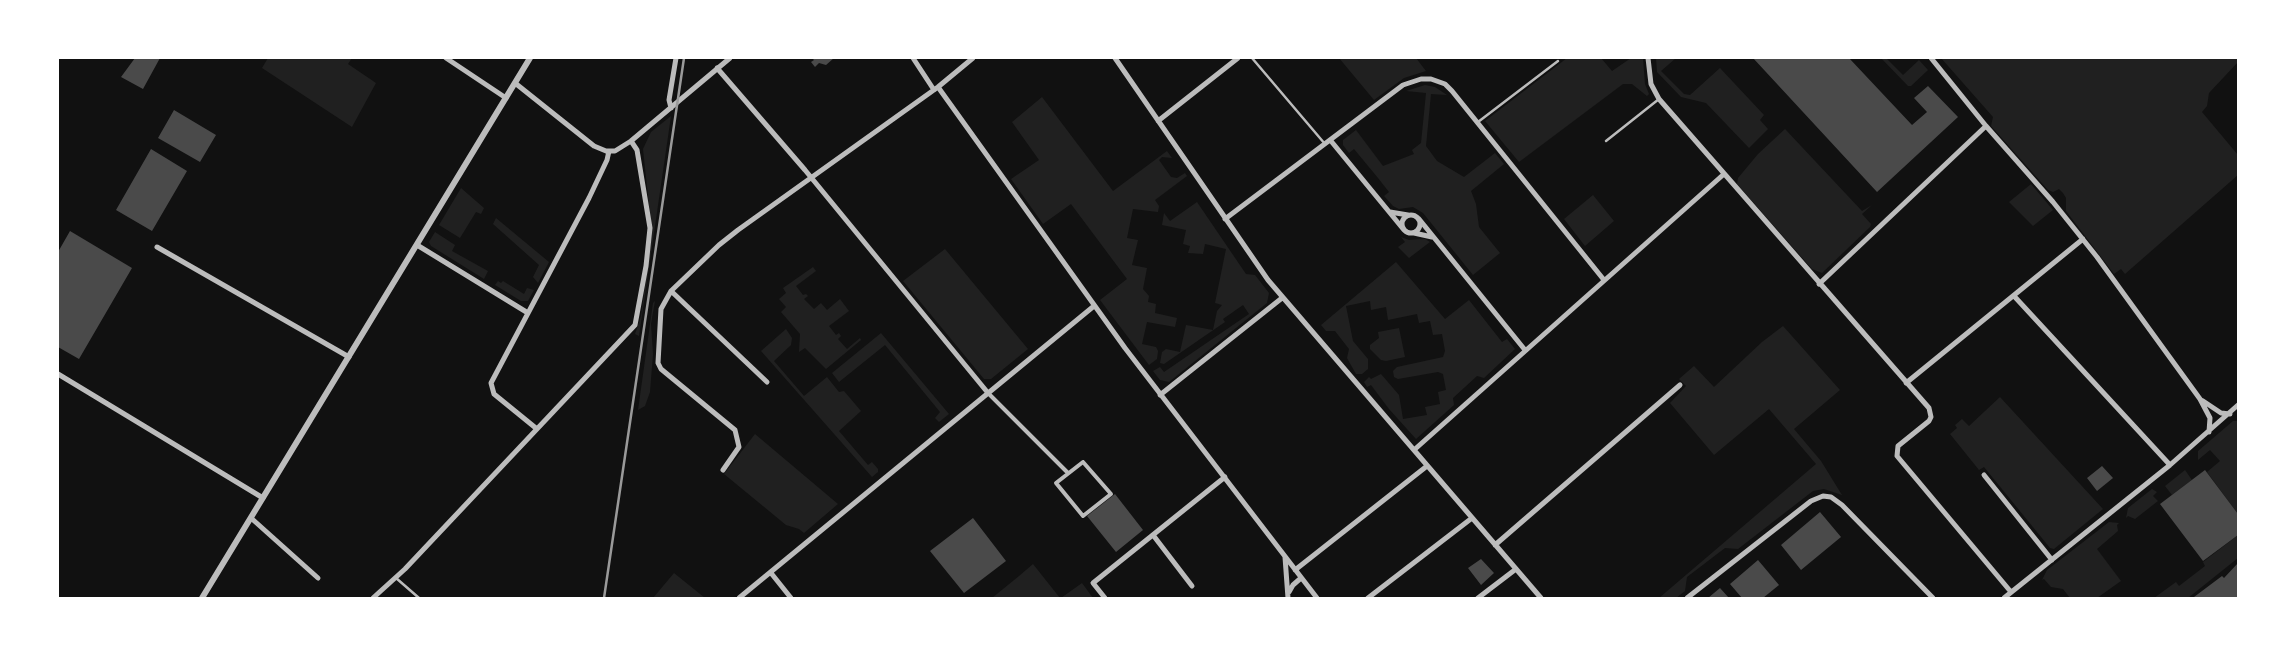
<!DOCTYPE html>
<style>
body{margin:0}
#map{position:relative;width:2296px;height:656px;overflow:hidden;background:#111;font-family:Spectral,serif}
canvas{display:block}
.frame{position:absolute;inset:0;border:59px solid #fff;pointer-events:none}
</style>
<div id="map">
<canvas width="2296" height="656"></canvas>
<div class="frame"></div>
</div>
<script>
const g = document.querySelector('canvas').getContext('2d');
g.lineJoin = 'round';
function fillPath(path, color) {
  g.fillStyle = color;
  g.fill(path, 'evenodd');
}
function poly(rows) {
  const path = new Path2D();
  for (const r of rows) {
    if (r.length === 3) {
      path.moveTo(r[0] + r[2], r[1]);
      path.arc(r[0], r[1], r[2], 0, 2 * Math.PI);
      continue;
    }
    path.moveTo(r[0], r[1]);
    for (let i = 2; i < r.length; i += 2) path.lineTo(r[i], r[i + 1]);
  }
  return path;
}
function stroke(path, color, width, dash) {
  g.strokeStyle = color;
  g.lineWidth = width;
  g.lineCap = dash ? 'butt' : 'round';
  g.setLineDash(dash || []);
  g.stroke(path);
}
fillPath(poly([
 [268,58,352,58,348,64,376,83,352,127,262,68],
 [1339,58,1416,58,1426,71,1404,78,1374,100],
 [1567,58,1601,58,1612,71,1631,58,1643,58,1645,84,1649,94,1647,96,1632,84,1623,84,1519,162,1485,121],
 [1656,58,1676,58,1661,71,1684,94,1690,95,1720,68,1764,115,1760,120,1768,129,1749,148,1706,103,1681,97,1657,72],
 [1881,58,1886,58,1903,75,1919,60,1928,70,1911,86,1908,86],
 [1941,58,2238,58,2238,62,2209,93,2207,106,2202,112,2238,155,2238,175,2125,274,2121,269,2114,274,2066,211,2066,198,2063,193,2059,189,2053,192,2048,190,1991,126,1993,117],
 [1425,85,1435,87,1447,95,1431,94,1426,146,1437,161,1464,177,1495,153,1504,164,1471,191,1476,204,1479,227,1500,253,1473,275,1423,213,1413,207,1399,209,1393,206,1384,196,1389,192,1378,178,1354,149,1349,153,1343,145,1343,140,1356,130,1383,166,1414,154,1412,150,1421,143,1426,93,1406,91],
 [1042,97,1113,191,1167,151,1172,158,1162,157,1159,160,1171,177,1177,178,1185,173,1187,176,1155,200,1159,206,1158,212,1133,209,1127,238,1138,240,1132,265,1147,268,1143,289,1149,296,1148,302,1156,304,1155,313,1177,318,1175,327,1147,322,1142,344,1156,347,1158,351,1157,359,1149,365,1100,300,1127,279,1071,204,1043,224,1011,179,1039,160,1012,122],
 [671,116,639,336,635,334,641,316,652,234,643,149,651,132],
 [1785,129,1862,211,1872,205,1862,214,1871,224,1870,227,1822,273,1812,269,1737,184,1738,178,1758,154],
 [2031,184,2053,210,2033,226,2009,202],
 [461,188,484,208,481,214,476,212,460,238,439,225],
 [1593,195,1614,221,1585,246,1564,219],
 [1197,202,1246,274,1255,275,1269,293,1267,303,1169,382,1160,380,1153,371,1160,367,1164,372,1249,314,1243,305,1223,319,1225,322,1164,364,1160,363,1162,352,1166,349,1180,352,1186,325,1213,330,1217,311,1222,305,1215,303,1226,249,1205,244,1203,254,1188,253,1190,246,1183,244,1186,230,1162,225,1164,213,1170,221],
 [496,218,549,262,538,283,533,277,539,265,493,224],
 [435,232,455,245,452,251,488,271,484,279,431,246,429,242],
 [1401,237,1409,240,1425,239,1430,242,1409,258,1398,247,1405,242],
 [945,249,1028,349,991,379,984,379,903,281],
 [1396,262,1445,319,1469,300,1502,342,1507,339,1515,349,1484,378,1477,376,1453,398,1454,405,1416,439,1389,409,1371,385,1367,387,1364,382,1369,377,1371,379,1381,374,1399,395,1403,419,1427,415,1425,407,1440,404,1438,392,1446,390,1443,374,1438,372,1398,379,1394,377,1393,371,1397,367,1443,357,1445,351,1442,334,1433,335,1430,321,1419,323,1417,314,1388,320,1386,307,1371,310,1370,301,1346,306,1353,341,1368,359,1368,369,1362,374,1356,374,1347,358,1349,349,1335,331,1326,331,1321,325],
 [813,267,816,271,796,286,803,295,806,294,808,296,804,299,814,309,821,303,827,310,840,299,849,311,829,326,836,335,839,333,841,336,838,339,847,349,860,338,861,340,826,369,805,348,799,352,800,334,781,312,786,307,779,299,786,293,783,288],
 [498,281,501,283,503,281,524,294,527,288,534,290,528,301,521,301,495,285],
 [655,301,651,324,653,354,650,392,645,406,638,410,653,303],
 [1783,326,1840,390,1794,429,1821,461,1842,495,1824,489,1813,491,1738,549,1725,548,1687,577,1685,591,1676,598,1659,598,1816,464,1769,409,1714,455,1670,403,1686,386,1679,379,1694,366,1714,387,1762,342],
 [1399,328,1405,357,1386,361,1381,360,1370,349,1370,345,1379,338,1378,332],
 [786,329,792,338,791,345,774,361,804,396,827,377,839,392,844,391,861,411,839,431,868,465,872,462,878,469,878,472,872,477,761,351],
 [881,333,949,414,939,422,935,418,940,412,885,345,839,382,832,373],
 [2000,397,2103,509,2054,549,2050,548,1984,467,1979,470,1950,434,1957,428,1955,425,1962,419,1969,426],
 [2233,421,2238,421,2238,514,2207,472,2220,461,2210,450,2198,460,2198,451],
 [755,434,838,504,804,533,799,529,786,525,724,474],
 [2185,470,2192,480,2172,495,2165,486],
 [2152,489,2157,492,2153,496,2158,501,2135,519,2128,516,2126,518,2128,508],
 [2109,522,2119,523,2117,525,2118,531,2097,549,2121,581,2097,598,2070,598,2063,589,2051,587,2044,579,2042,580,2047,570],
 [2238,535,2238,558,2188,598,2154,598,2176,582,2179,586,2205,566,2203,562],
 [1033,564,1060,598,992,598,1019,576],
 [674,573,705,598,653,598],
 [1082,583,1093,598,1061,598]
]), '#202020');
fillPath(poly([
 [135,58,160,58,143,89,121,77],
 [812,58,834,58,826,65,819,63,815,67,811,62,814,60],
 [1753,58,1849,58,1912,125,1927,112,1914,98,1928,86,1958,117,1877,192],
 [174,110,216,135,200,162,158,138],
 [151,149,187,171,152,231,116,210],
 [70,231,132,268,79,359,58,347,58,252],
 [2102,466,2113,478,2097,491,2087,478],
 [2205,470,2238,514,2238,535,2203,561,2160,504],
 [1115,494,1143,530,1116,552,1087,516],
 [1820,512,1841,537,1801,570,1781,545],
 [973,518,1006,561,964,593,930,551],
 [1481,559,1494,573,1481,585,1468,568],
 [1758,560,1779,585,1763,598,1742,598,1730,584],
 [2238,563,2238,598,2194,597,2222,576,2224,578],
 [1720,588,1729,598,1708,598]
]), '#4a4a4a');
stroke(poly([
 [1252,58,1325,144],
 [1478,122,1558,61],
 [1606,141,1659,99],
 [396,578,419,598]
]), '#bcbcbc', 2.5);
stroke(poly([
 [988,393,1068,473],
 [1083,462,1111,494,1083,516,1056,483,1083,462]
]), '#bcbcbc', 4);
stroke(poly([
 [446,58,506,98],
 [913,58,934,90],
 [1115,58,1268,280,1541,598],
 [1648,58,1651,84,1659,99,1929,408,1931,417,1929,421,1898,446,1897,456,2011,592],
 [1931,58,1986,126,2053,202,2097,257,2200,399,2210,418,2209,432],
 [717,68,805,170,988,393],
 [515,83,594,146,606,151,615,151,631,141,730,58],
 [938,87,1125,348,1317,598],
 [671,108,669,100,676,58],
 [1158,121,1238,58],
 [1331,141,1404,230],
 [1390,212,1408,215],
 [1411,224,9],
 [1225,219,1403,85,1421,79,1431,79,1445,84,1452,91,1604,280],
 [1419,219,1525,350],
 [1414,233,1432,237],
 [417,245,528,313],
 [157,247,349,357],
 [1819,284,1986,126],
 [671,291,661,309,658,363,661,369,735,430,739,447,723,470],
 [2014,296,2170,465],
 [58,374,263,498],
 [767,382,671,291,719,245,738,230,938,87,973,58],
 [1906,383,2083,239],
 [1160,395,1282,298],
 [2203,401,2221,413,2230,414],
 [537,429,494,394,491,383,589,198,607,160,609,151],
 [1414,450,1724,174],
 [1984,475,2052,560],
 [251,518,318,578],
 [1153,535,1192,586],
 [1495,545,1680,385],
 [1285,557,1288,598],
 [1295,570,1427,466],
 [771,573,791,598],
 [1289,592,1293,585,1301,578],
 [373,598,405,569,635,325,646,266,650,228,637,150,631,141],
 [739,598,1094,306],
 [1105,598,1093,583,1225,477],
 [1368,598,1472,518],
 [1478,598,1516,569],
 [1687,598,1811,501,1823,496,1831,497,1842,505,1933,598],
 [2004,598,2170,465,2238,405]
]), '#bcbcbc', 5);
stroke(poly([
 [202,598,530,58]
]), '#bcbcbc', 6);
stroke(poly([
 [604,598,684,58]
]), '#9a9a9a', 2.5);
</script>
